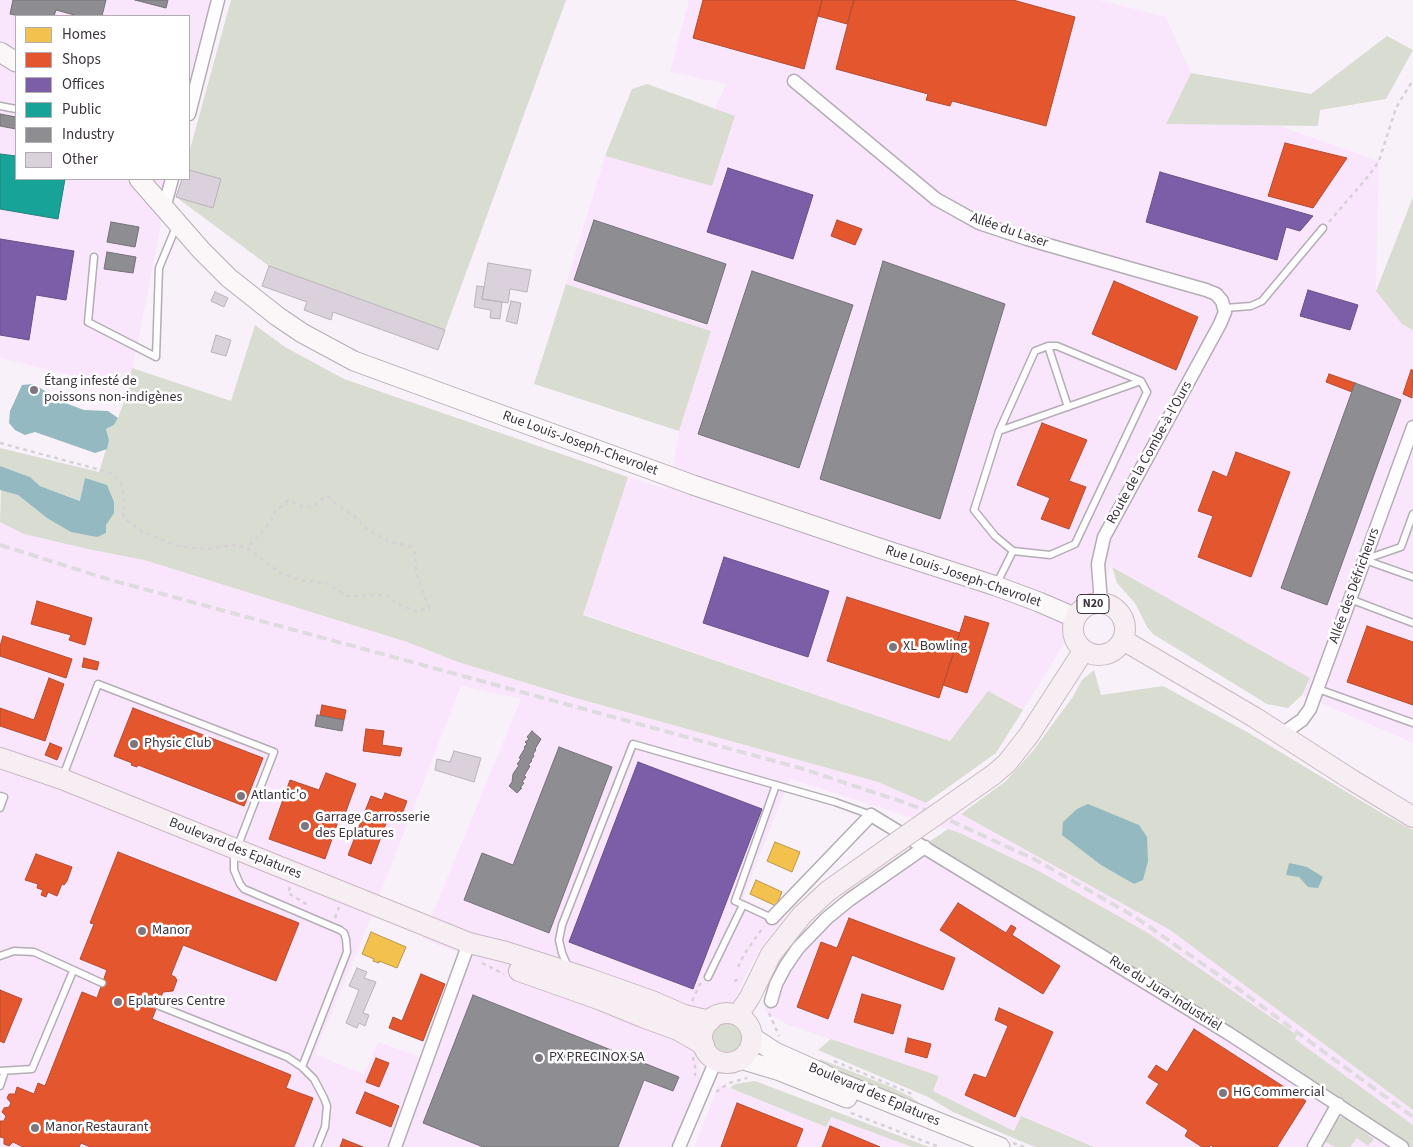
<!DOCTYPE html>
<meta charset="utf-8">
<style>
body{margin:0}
#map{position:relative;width:1413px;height:1147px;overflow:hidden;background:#f9f1fa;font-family:"Source Sans 3",sans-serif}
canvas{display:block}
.legend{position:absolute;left:15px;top:15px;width:175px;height:165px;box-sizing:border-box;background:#fff;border:1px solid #b1adb1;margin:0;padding:6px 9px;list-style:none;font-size:15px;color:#3c333d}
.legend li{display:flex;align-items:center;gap:10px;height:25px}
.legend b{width:25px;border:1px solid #b1adb1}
</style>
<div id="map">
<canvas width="1413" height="1147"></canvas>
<ul class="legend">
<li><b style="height:14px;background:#f2c14e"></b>Homes</li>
<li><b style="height:14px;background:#e4572e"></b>Shops</li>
<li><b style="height:14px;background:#7b5ea7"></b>Offices</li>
<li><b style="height:14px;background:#17a398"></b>Public</li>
<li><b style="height:14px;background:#8d8d92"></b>Industry</li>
<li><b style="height:14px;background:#dbd1dc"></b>Other</li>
</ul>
</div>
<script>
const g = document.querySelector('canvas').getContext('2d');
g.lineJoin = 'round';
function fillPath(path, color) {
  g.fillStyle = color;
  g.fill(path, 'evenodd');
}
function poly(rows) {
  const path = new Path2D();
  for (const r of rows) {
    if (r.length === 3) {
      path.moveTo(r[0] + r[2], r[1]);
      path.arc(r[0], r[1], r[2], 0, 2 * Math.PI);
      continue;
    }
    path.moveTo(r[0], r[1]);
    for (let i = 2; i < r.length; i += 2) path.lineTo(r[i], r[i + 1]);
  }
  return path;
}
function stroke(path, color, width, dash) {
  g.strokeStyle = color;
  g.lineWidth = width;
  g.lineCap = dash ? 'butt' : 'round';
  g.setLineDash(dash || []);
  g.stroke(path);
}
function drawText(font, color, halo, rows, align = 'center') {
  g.font = font + ' "Source Sans 3",sans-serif';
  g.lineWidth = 5;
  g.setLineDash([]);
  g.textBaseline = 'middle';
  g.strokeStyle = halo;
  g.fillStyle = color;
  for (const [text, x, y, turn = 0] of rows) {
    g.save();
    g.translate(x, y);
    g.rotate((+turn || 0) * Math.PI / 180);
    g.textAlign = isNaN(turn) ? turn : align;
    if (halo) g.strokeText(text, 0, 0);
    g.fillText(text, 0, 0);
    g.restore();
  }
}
fillPath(poly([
 [0,0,218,0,189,114,189,16,16,16,16,179,172,179,164,208,129,389,0,358],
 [689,0,1099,0,1166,17,1191,73,1166,124,1277,125,1379,161,1376,291,1402,324,1413,330,1413,743,1302,695,1310,678,1112,567,1023,710,988,691,950,741,583,614,628,477,666,489,673,467,679,431,711,331,566,284,605,156,712,185,735,117,715,108,726,84,670,72],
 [0,523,144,560,407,642,458,662,572,697,878,782,926,803,961,814,1170,930,1413,1110,1413,1125,1295,1039,1297,1035,1148,933,1037,870,960,833,790,779,743,898,785,918,761,948,745,976,732,1007,706,1016,699,1045,700,1082,671,1147,0,1147],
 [461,686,521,699,422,939,462,954,421,1057,378,1042,364,1074,315,1054,370,920],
 [924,839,1336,1096,1410,1147,1094,1147,1021,1116,1014,1131,933,1091,939,1076,786,1024,764,1011,777,975,795,948,904,858],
 [719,1084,826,1127,831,1117,912,1147,694,1147]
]), '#fae6fc');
fillPath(poly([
 [231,0,566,0,445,330,269,266,176,197,182,179,189,179,189,153],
 [1387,36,1413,50,1386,99,1320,110,1318,126,1166,124,1191,73,1311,94],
 [647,84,735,116,712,186,605,156,632,89],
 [1413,197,1413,330,1402,324,1376,291],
 [566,284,711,331,679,431,534,384],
 [255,325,285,347,344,379,628,477,583,615,950,741,988,691,1023,710,996,753,926,803,878,782,572,697,458,662,407,642,144,560,88,549,24,534,0,522,1,489,18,495,47,518,97,537,85,478,81,501,40,486,30,477,0,466,0,448,99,472,109,440,106,429,114,425,118,418,129,389,132,368,231,401],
 [1112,567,1310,678,1302,695,1288,708,1267,704,1153,634,1147,627,1135,603,1117,583],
 [1094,670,1101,695,1163,686,1247,732,1385,815,1413,830,1413,1110,1170,930,961,814,1006,781,1032,752,1072,698,1082,680],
 [948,829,960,833,1037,870,1148,933,1297,1035,1295,1039,1413,1125,1413,1147,1410,1147,1336,1096,929,842],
 [726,1039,16],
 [831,1039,939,1076,933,1091,1014,1131,1021,1116,1094,1147,1036,1147,1025,1143,953,1112,928,1097,818,1050],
 [820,1059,891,1087,911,1097,930,1111,816,1066],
 [755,1081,929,1147,912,1147,831,1117,826,1127,730,1088,735,1084],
 [1341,1117,1346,1118,1374,1139,1368,1146,1357,1138,1350,1147,1335,1147,1325,1142,1337,1118]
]), '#d9dcd1');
fillPath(poly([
 [33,384,68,404,84,410,108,411,118,418,114,425,106,429,109,440,107,449,95,453,35,432,25,435,15,430,9,423,10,411,22,385],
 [0,466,30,477,40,486,80,501,85,478,107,485,114,502,114,513,106,525,106,533,97,537,71,532,47,518,18,495,0,490],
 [1088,804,1139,825,1147,837,1148,861,1143,880,1134,884,1101,865,1062,835,1063,822,1077,809],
 [1289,863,1307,867,1323,877,1318,888,1308,887,1299,877,1286,875]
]), '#95b9c1');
const homes = poly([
 [775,842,800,852,792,872,767,861,775,842],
 [756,880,782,892,776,906,750,894,756,880],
 [371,932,406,947,397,968,379,961,379,963,373,961,374,959,362,954,371,932]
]);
fillPath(homes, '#f2c14e');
stroke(homes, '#bb9649', 1);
const shops = poly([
 [703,0,822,0,804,69,693,38,703,0],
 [822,0,854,0,847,24,818,16,822,0],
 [854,0,1013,0,1075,17,1046,126,952,101,950,106,926,100,928,94,836,69,854,0],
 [1285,143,1347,158,1313,208,1268,196,1285,143],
 [837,220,862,229,855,245,831,236,837,220],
 [1114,281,1198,317,1176,370,1092,334,1114,281],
 [1411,370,1413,370,1412,398,1403,394,1411,370],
 [1329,374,1355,383,1352,392,1326,382,1329,374],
 [1042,423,1087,440,1069,481,1086,487,1069,529,1041,519,1050,498,1017,485,1042,423],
 [1236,452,1290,472,1251,577,1198,557,1213,516,1198,511,1213,471,1227,477,1236,452],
 [847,597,960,633,939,698,827,661,847,597],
 [37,601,92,618,85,645,69,640,71,635,31,624,37,601],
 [965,616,989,623,967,693,943,685,965,616],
 [1367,626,1413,642,1413,705,1347,682,1367,626],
 [3,636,72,659,66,678,0,656,0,646,3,636],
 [84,658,99,662,97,670,82,667,84,658],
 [49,678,64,684,45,741,0,726,0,708,34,720,49,678],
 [322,705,346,710,344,720,320,715,322,705],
 [133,708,263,758,244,806,138,765,137,767,131,765,132,763,114,756,133,708],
 [366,729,384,731,382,745,402,748,400,756,363,751,366,729],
 [50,743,62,748,57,760,45,755,50,743],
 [326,773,356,784,345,814,341,813,325,859,269,839,290,780,319,790,326,773],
 [385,793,407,801,399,822,388,818,371,864,348,855,371,796,382,800,385,793],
 [118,852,299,923,276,981,183,945,171,975,175,977,177,980,173,991,163,992,152,1019,291,1075,286,1088,313,1098,294,1147,90,1147,81,1143,79,1147,23,1147,13,1142,9,1146,4,1144,4,1138,0,1137,0,1121,4,1121,6,1116,2,1112,4,1108,9,1107,11,1103,7,1098,9,1094,15,1094,17,1087,34,1094,38,1083,45,1086,82,992,97,998,107,970,80,959,94,924,90,923,118,852],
 [36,854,72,867,67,881,64,885,62,884,57,896,48,892,46,897,41,895,43,890,37,888,38,884,25,880,36,854],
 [958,903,1006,933,1011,925,1016,928,1012,935,1060,966,1043,994,940,930,958,903],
 [849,918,955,958,943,990,852,955,828,1019,797,1007,821,942,837,948,849,918],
 [421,974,445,984,423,1041,389,1028,393,1017,402,1021,421,974],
 [0,990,22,999,4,1043,0,1041,0,990],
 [862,994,901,1005,893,1034,854,1022,862,994],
 [999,1008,1053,1032,1015,1117,965,1095,974,1074,986,1078,1008,1026,995,1020,999,1008],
 [1194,1029,1306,1101,1277,1147,1213,1147,1211,1145,1209,1147,1202,1147,1185,1136,1188,1130,1146,1103,1159,1084,1148,1077,1156,1065,1167,1072,1194,1029],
 [908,1038,931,1044,927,1058,905,1052,908,1038],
 [376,1058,389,1063,379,1087,366,1082,376,1058],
 [365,1092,399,1106,391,1127,356,1113,365,1092],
 [737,1103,803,1129,796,1147,721,1147,737,1103],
 [830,1126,880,1147,822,1147,830,1126],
 [343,1139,363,1147,340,1147,343,1139]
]);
fillPath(shops, '#e4572e');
stroke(shops, '#b24c32', 1);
const offices = poly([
 [728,168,813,195,793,259,707,232,728,168],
 [1160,172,1313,216,1300,231,1286,227,1277,260,1146,222,1160,172],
 [0,239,74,251,66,300,36,295,29,340,0,335,0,239],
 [1308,290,1358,305,1350,330,1300,316,1308,290],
 [724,557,829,591,808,657,703,623,724,557],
 [638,762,762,809,693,989,569,942,638,762]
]);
fillPath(offices, '#7b5ea7');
stroke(offices, '#685187', 1);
const public = poly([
 [0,154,16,156,16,179,65,179,58,219,0,209,0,154]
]);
fillPath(public, '#17a398');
stroke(public, '#22817d', 1);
const industry = poly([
 [13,0,106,0,102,16,78,16,56,10,54,16,19,16,10,14,13,0],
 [135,0,168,0,166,8,135,0],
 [0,114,16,117,16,129,0,126,0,114],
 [594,220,726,264,707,324,574,280,594,220],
 [111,222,139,227,135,247,107,242,111,222],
 [107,252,136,257,133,273,104,269,107,252],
 [883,261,1005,304,940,519,820,479,883,261],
 [752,271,853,305,799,468,698,434,752,271],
 [1355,383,1401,400,1327,605,1281,588,1355,383],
 [317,715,344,720,342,731,315,726,317,715],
 [532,731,541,739,535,749,536,750,533,754,534,756,531,760,532,761,528,765,530,766,524,776,526,777,522,782,524,783,520,788,522,788,517,793,509,786,512,782,513,774,519,765,517,764,521,759,519,758,525,748,524,747,527,744,525,742,529,739,527,737,532,731],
 [559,747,612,767,549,933,464,900,482,853,513,865,559,747],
 [473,995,679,1077,673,1091,644,1080,618,1147,483,1147,423,1123,473,995]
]);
fillPath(industry, '#8d8d92');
stroke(industry, '#757278', 1);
const building = poly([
 [189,170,221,179,213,208,176,197,182,179,189,179,189,170],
 [488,263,531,270,527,292,510,289,508,303,482,299,488,263],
 [269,266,445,330,438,350,333,312,331,320,304,310,307,302,262,286,269,266],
 [477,286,484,287,482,299,502,302,500,319,490,318,491,310,474,307,477,286],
 [215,292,228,298,224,307,211,301,215,292],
 [511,301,521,303,517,324,506,321,511,301],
 [216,335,231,340,226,356,211,352,216,335],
 [454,751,481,758,474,782,435,770,437,759,450,762,454,751],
 [357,968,367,972,364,978,376,982,363,1013,369,1015,365,1026,359,1023,357,1028,346,1023,359,990,349,986,357,968]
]);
fillPath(building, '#dbd1dc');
stroke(building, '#b9b2ba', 1);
const service = poly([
 [0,106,16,109],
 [94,257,88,322,156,357,159,268,176,227],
 [1225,308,1251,306,1262,301,1323,228],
 [1048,346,1068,407],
 [999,431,1141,381],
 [1366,559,1401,547,1413,514],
 [1365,560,1413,577],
 [996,585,1013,551,1050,555,1075,544,1147,392,1141,381,1057,346,1048,346,1035,351,999,431,974,510,995,536,1013,551],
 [1350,599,1413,623],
 [1318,689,1413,723],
 [63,776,98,684,274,752,237,848],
 [0,796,4,797,0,808],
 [234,850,234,870,240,884,244,889,340,930,344,933,346,939,347,952,302,1067],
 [772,918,735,901,776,785],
 [0,956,14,951,34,952,102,983],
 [568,967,562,953,559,940,562,925,633,744,835,802,871,815],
 [708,977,743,905],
 [157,1005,287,1057,302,1067,314,1079,324,1098,327,1106,325,1127,317,1147],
 [0,1071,32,1069,73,971],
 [0,1086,5,1071]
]);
const minor = poly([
 [794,81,936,199,979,223,1027,239,1206,290,1216,294,1222,301,1225,312,1220,324,1104,537,1098,564,1101,603],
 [189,114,218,0],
 [164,208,172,179],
 [1282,734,1302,720,1310,709,1413,427],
 [772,918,871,815,1228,1033,1402,1147],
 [771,1001,776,984,785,967,798,948,827,918,849,900,925,847],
 [395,1147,469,943],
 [679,1147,716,1060],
 [1314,1147,1338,1104]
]);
const secondary = poly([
 [0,52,16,62],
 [139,179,201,250,229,278,277,316,302,333,354,361,693,485,882,549,996,586,1039,602,1076,618],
 [752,1037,775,1052,822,1073,836,1081,1000,1147],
 [740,1059,780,1071,847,1098]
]);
const primary = poly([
 [1099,629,26],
 [1123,640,1254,717,1352,780,1413,817],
 [0,758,62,779,469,943,506,952,587,978,652,1001,684,1015,710,1021],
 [993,775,1007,763,1029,735,1084,650],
 [519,971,601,1000,645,1018,678,1030,704,1045],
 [727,1038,25],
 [738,1015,750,997,771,954,802,915,828,891,890,847]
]);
stroke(service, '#b4adb5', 9);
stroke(minor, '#b4adb5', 15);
stroke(secondary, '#b4adb5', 21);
stroke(primary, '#c9b8c0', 22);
stroke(poly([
 [1329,222,1370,174,1379,161,1396,108,1413,80],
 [0,443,108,472,115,476,122,485,125,504,123,514,125,519,143,532,178,546,206,549,233,545,247,548,282,574,305,581,326,583,348,596,387,595,395,603,405,607,417,611,429,608,416,572,415,553,410,546,388,541,368,530,357,518,336,504,329,497,322,499,314,506,302,507,297,503,287,501,274,513,271,522,247,548],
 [290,887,288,893,308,905],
 [335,918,339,907],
 [482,963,504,974],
 [738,967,745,953,764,926],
 [734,981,742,978],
 [692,1001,701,982],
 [769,1013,779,1036],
 [693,1057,695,1067,695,1076],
 [834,1061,912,1094],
 [716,1092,729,1083,747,1078],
 [851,1113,939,1147],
 [1013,1143,1024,1147]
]), '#d5d1d6', 2.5, [4, 4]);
stroke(service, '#fefdfe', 6);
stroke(minor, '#fefdfe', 12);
stroke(secondary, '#fbf6f8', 19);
stroke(primary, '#f6eef2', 20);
stroke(poly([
 [0,545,111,580,800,768,900,801,940,816,1036,860,1135,917,1230,983,1413,1117]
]), '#dddbdd', 4, [10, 5]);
const primaryBridge = poly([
 [890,847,993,775]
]);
stroke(primaryBridge, '#c9b8c0', 22, []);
stroke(primaryBridge, '#f6eef2', 20);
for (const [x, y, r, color] of [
 [34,390,5,"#7e767f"],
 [893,647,5,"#7e767f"],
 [134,744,5,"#7e767f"],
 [241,796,5,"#7e767f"],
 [305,826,5,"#7e767f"],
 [142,931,5,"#7e767f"],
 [118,1002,5,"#7e767f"],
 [539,1058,5,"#7e767f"],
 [1223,1093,5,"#7e767f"],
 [35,1128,5,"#7e767f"]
]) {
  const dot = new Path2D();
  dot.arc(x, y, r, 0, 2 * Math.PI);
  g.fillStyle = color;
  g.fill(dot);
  stroke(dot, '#fff', 2);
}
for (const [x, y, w] of [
 [1093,604,32]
]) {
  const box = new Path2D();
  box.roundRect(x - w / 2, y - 9.5, w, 19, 4);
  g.fillStyle = '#fff';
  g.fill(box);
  stroke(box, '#3c333d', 1);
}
drawText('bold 12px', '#3c333d', null, [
 ["N20",1093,604]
]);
drawText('14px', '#3c333d', '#fff', [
 ["Allée du Laser",1009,231,19],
 ["Rue Louis-Joseph-Chevrolet",580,444,20],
 ["Route de la Combe-à-l'Ours",1150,453,-61],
 ["Rue Louis-Joseph-Chevrolet",963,577,19],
 ["Allée des Défricheurs",1355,586,-70],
 ["Boulevard des Eplatures",235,849,22],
 ["Rue du Jura-Industriel",1165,994,32],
 ["Boulevard des Eplatures",874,1095,23]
]);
drawText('14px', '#3c333d', '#fff', [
 ["Étang infesté de",44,382],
 ["poissons non-indigènes",44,398],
 ["XL Bowling",903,647],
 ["Physic Club",144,744],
 ["Atlantic'o",251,796],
 ["Garrage Carrosserie",315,818],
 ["des Eplatures",315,834],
 ["Manor",152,931],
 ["Eplatures Centre",128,1002],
 ["PX PRECINOX SA",549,1058],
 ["HG Commercial",1233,1093],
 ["Manor Restaurant",45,1128]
], 'left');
</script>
